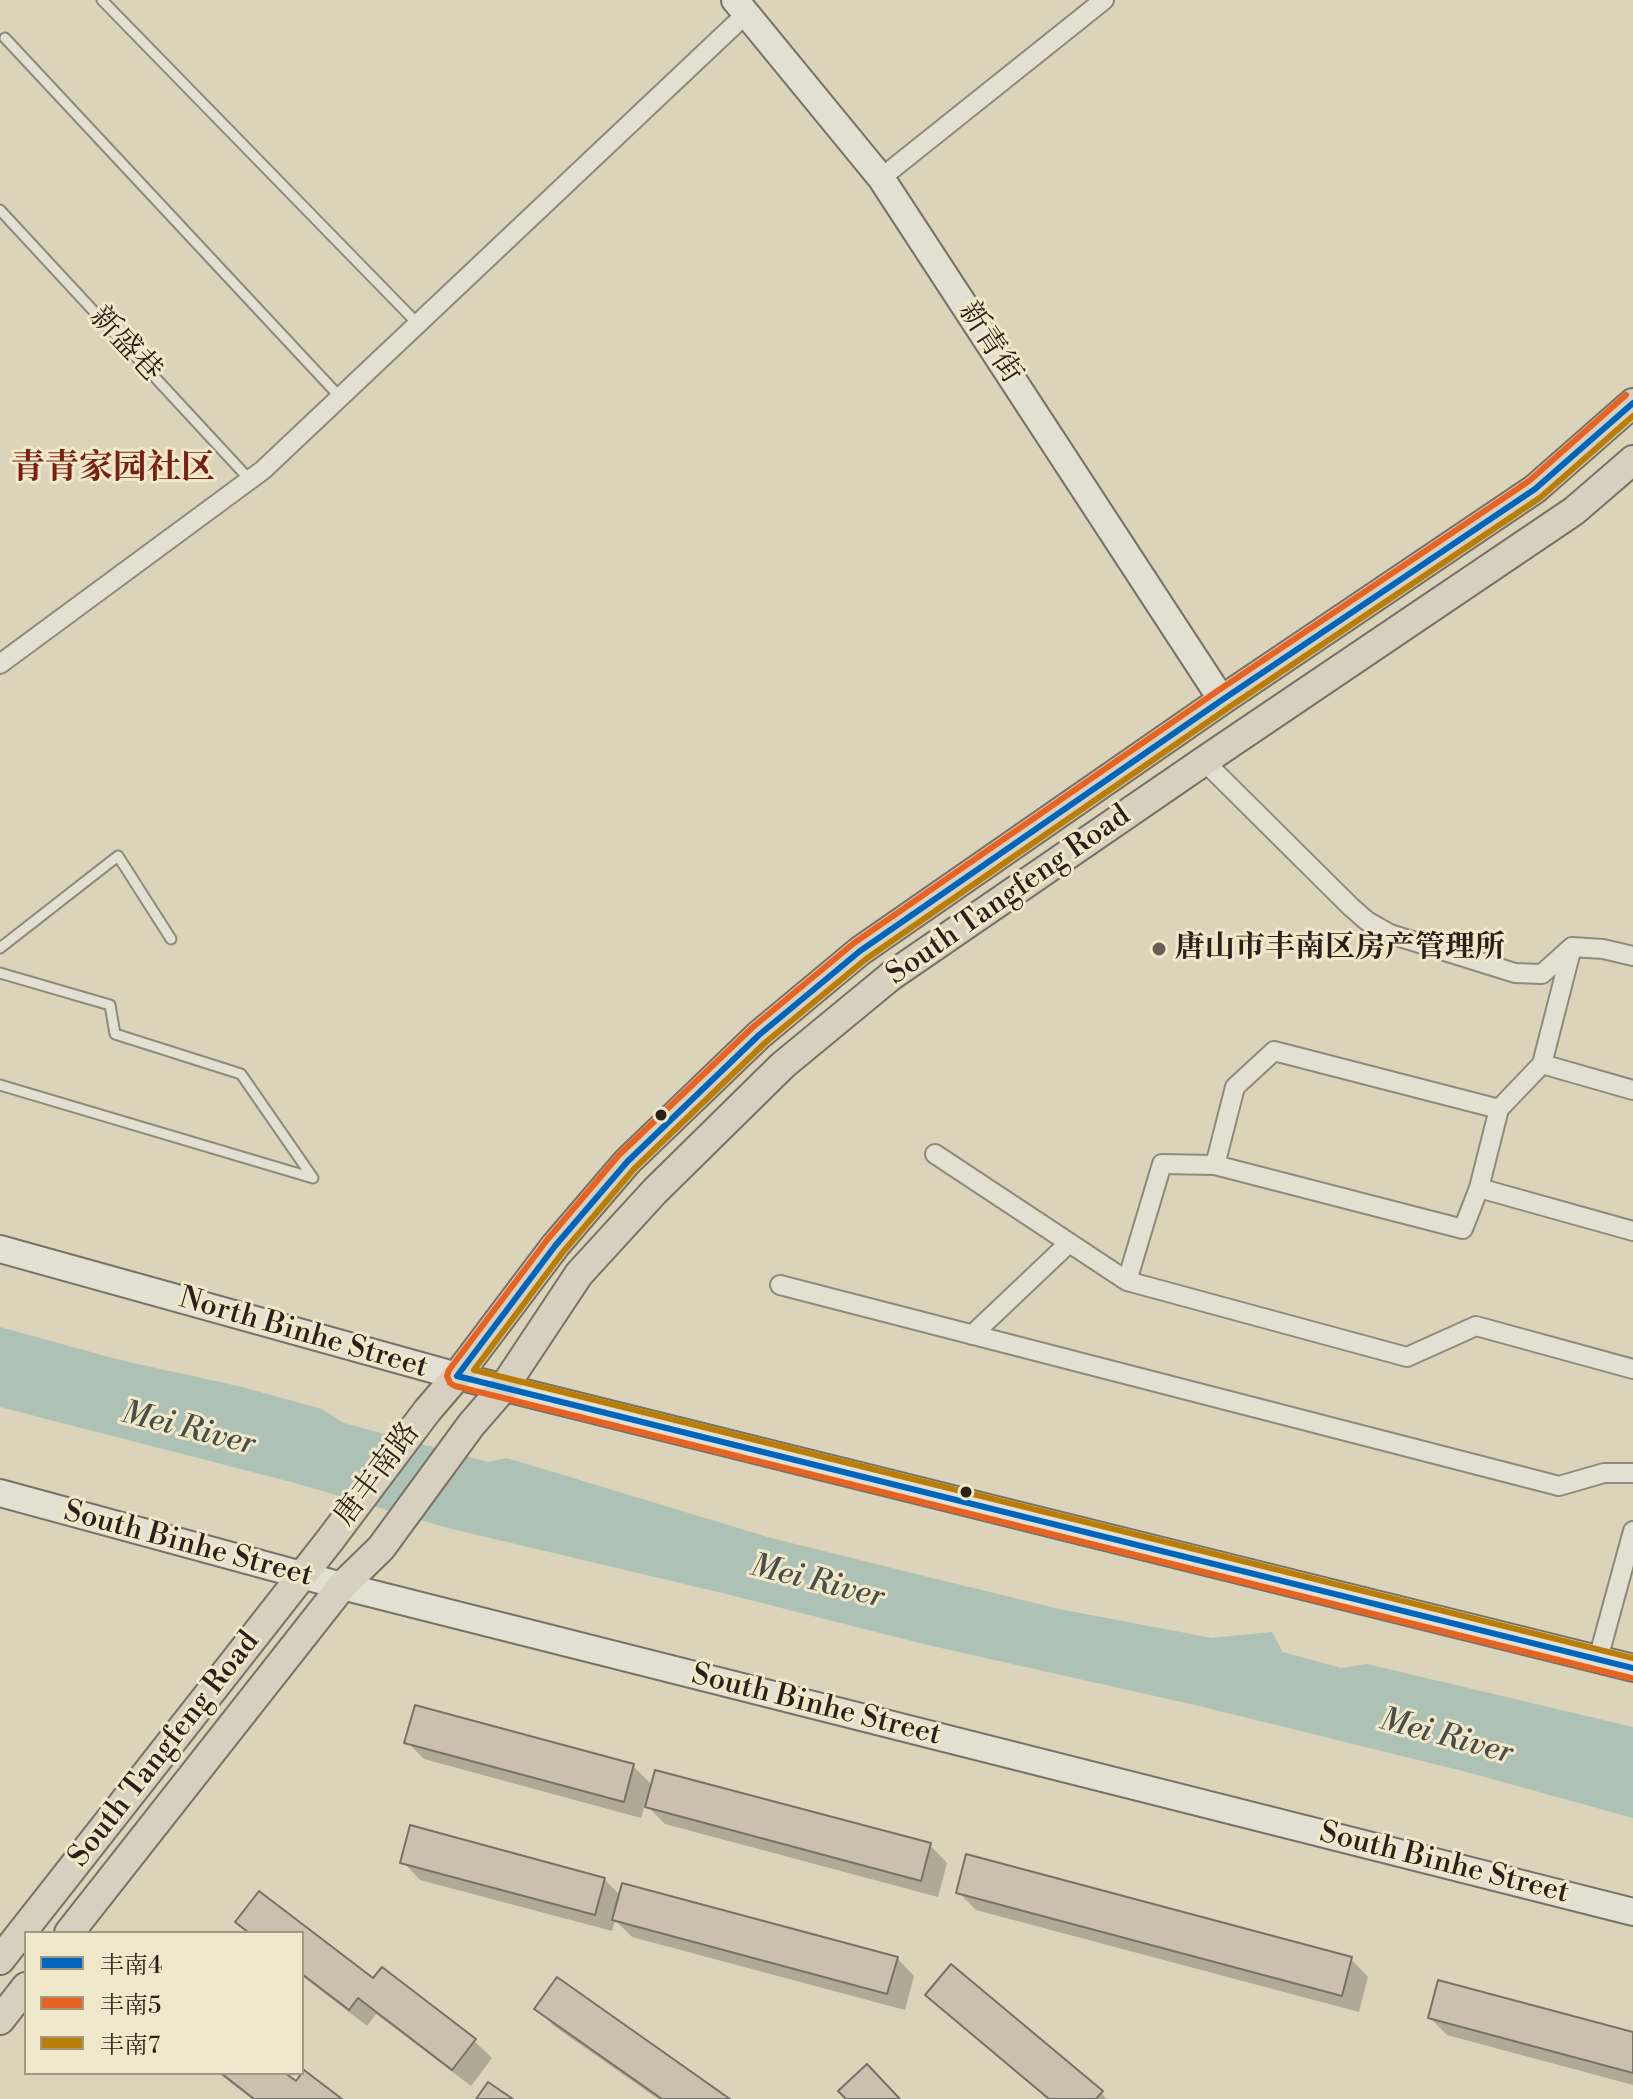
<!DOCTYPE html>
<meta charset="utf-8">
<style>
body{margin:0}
#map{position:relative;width:1633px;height:2099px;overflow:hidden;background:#dbd4bb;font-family:"Libre Bodoni","Noto Serif SC",serif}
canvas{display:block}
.legend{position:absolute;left:24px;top:1931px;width:280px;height:144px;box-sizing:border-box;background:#f0e8ca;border:2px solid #a19883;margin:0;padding:10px 14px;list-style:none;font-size:24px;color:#2b1f19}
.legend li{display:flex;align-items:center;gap:16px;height:40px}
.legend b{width:40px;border:2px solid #a19883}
</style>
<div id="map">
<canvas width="1633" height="2099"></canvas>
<ul class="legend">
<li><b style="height:10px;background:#0065bd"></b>丰南4</li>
<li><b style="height:10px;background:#e86222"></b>丰南5</li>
<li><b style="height:10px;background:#ba7e08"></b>丰南7</li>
</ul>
</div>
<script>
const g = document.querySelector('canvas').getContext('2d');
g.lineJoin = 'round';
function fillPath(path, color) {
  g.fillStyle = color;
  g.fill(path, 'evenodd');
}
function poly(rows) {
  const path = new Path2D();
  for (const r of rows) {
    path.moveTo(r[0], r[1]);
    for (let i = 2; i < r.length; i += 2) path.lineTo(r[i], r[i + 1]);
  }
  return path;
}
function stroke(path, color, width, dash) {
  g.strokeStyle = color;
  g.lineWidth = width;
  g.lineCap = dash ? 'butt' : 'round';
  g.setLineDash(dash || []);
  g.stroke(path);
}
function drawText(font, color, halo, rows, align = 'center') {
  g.font = font + ' "Libre Bodoni","Noto Serif SC",serif';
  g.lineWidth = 6;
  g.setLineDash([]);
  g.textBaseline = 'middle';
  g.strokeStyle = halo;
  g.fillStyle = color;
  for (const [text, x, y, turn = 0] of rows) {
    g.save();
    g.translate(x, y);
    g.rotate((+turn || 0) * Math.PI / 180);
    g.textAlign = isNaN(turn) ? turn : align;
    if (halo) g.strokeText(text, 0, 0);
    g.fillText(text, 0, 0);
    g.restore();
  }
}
fillPath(poly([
 [0,1327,120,1360,242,1387,322,1409,344,1423,488,1462,507,1458,771,1538,908,1572,1059,1609,1212,1638,1272,1632,1283,1652,1341,1668,1367,1664,1633,1727,1633,1818,1463,1771,1195,1705,932,1646,718,1592,448,1528,295,1483,0,1407]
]), '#adc1b5');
fillPath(poly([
 [407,1742,633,1766,653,1786,930,1845,947,1863,938,1897,665,1824,645,1804,641,1818,424,1759],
 [403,1862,604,1879,621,1896,897,1958,914,1976,905,2010,632,1937,615,1920,612,1931,420,1880],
 [958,1892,1351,1959,1368,1977,1359,2012,976,1910],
 [259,1894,373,1981,474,2041,492,2058,471,2086,376,2014,367,2026,302,1976,302,1933,248,1933,237,1922],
 [928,1995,1101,2093,1107,2099,1048,2099,945,2012],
 [537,2008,726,2099,658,2099,554,2026],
 [1430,2018,1633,2034,1633,2085,1447,2035],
 [218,2073,282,2073,296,2084,339,2099,252,2099]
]), '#0003');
const building = poly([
 [415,1705,634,1764,624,1802,404,1743,415,1705],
 [655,1770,931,1843,921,1881,645,1807,655,1770],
 [410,1825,605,1878,595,1915,400,1863,410,1825],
 [966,1854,1352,1957,1342,1996,956,1893,966,1854],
 [622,1883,898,1957,887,1994,612,1920,622,1883],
 [259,1891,373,1978,382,1967,476,2039,452,2070,358,1998,349,2010,302,1974,302,1933,249,1933,235,1922,259,1891],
 [951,1964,1103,2091,1096,2099,1049,2099,925,1995,951,1964],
 [557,1977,730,2099,662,2099,534,2009,557,1977],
 [1438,1980,1633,2032,1633,2073,1428,2018,1438,1980],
 [867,2064,900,2099,846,2099,838,2091,867,2064],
 [304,2070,342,2099,254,2099,221,2073,285,2073,296,2081,304,2070],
 [488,2082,513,2099,476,2099,488,2082]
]);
fillPath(building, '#cbbfae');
stroke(building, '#777265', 2);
const lane = poly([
 [102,0,418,324],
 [5,38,340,397],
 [0,210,250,480],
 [0,948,118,856,171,939],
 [0,973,110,1005,115,1034,241,1074,313,1178,0,1085]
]);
const street = poly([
 [881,178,1104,0],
 [0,664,263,470,747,13],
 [1204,761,1351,907,1367,921,1390,934,1515,973,1542,974,1572,947,1603,949,1633,956],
 [1542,1064,1633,1090],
 [935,1154,1127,1281,1407,1357,1476,1326,1633,1369],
 [1215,1165,1235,1087,1274,1051,1499,1109,1542,1064,1572,947],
 [1479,1188,1633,1231],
 [1127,1281,1162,1164,1215,1165,1463,1229,1479,1188,1499,1109],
 [780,1285,1559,1486,1604,1473,1633,1473],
 [972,1335,1069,1243],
 [1598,1659,1633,1531]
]);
const secondary = poly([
 [735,0,881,178,1222,700],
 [0,1249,457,1376,1633,1668],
 [0,1493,342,1586,1633,1912]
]);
const primary = poly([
 [69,1933,342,1586,381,1548,471,1425,504,1387,579,1274,655,1191,783,1065,891,976,1204,761,1574,511,1633,460],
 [0,1960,330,1540,427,1411,457,1376,555,1246,627,1162,759,1035,860,951,1222,700,1535,489,1633,403],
 [0,2020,26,1987]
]);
stroke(lane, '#8f8a7b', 13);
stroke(street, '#8f8a7b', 22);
stroke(secondary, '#777265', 30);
stroke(primary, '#777265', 32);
stroke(lane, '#e3dfd2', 9);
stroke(street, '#e3dfd2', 18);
stroke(secondary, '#e3dfd2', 26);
stroke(primary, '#d7d0be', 28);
stroke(poly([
 [1633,403,1535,489,1222,700,860,951,759,1035,627,1162,555,1246,457,1376,1633,1668]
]), '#0065bd', 6);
stroke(poly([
 [1626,395,1529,481,1216,692,854,943,753,1027,619,1155,547,1240,449,1370,447,1376,450,1383,455,1386,1631,1678]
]), '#e86222', 6);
stroke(poly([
 [1633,416,1541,497,1228,708,866,959,766,1042,634,1169,563,1252,474,1370,1633,1658]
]), '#ba7e08', 6);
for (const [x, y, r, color] of [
 [1159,949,8,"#695e52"],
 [661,1115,7,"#2b1f19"],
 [966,1492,7,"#2b1f19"]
]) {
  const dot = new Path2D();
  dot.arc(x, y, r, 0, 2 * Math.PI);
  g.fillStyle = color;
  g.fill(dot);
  stroke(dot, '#f0e8ca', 3);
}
drawText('30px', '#2b1f19', '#f0e8ca', [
 ["新青街",989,343,57],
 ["新盛巷",125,345,47],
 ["South Tangfeng Road",1009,896,-35],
 ["North Binhe Street",303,1334,16],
 ["唐丰南路",378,1475,-53],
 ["South Binhe Street",188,1545,15],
 ["South Binhe Street",816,1706,14],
 ["South Tangfeng Road",165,1750,-52],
 ["South Binhe Street",1444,1864,14]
]);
drawText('bold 30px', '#2b1f19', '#f0e8ca', [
 ["唐山市丰南区房产管理所",1175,949]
], 'left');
drawText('italic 32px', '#4c4d47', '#f0e8ca', [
 ["Mei River",188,1430,14],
 ["Mei River",817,1583,14],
 ["Mei River",1446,1738,15]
]);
drawText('bold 34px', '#7a1f14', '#f0e8ca', [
 ["青青家园社区",113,470]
]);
</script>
